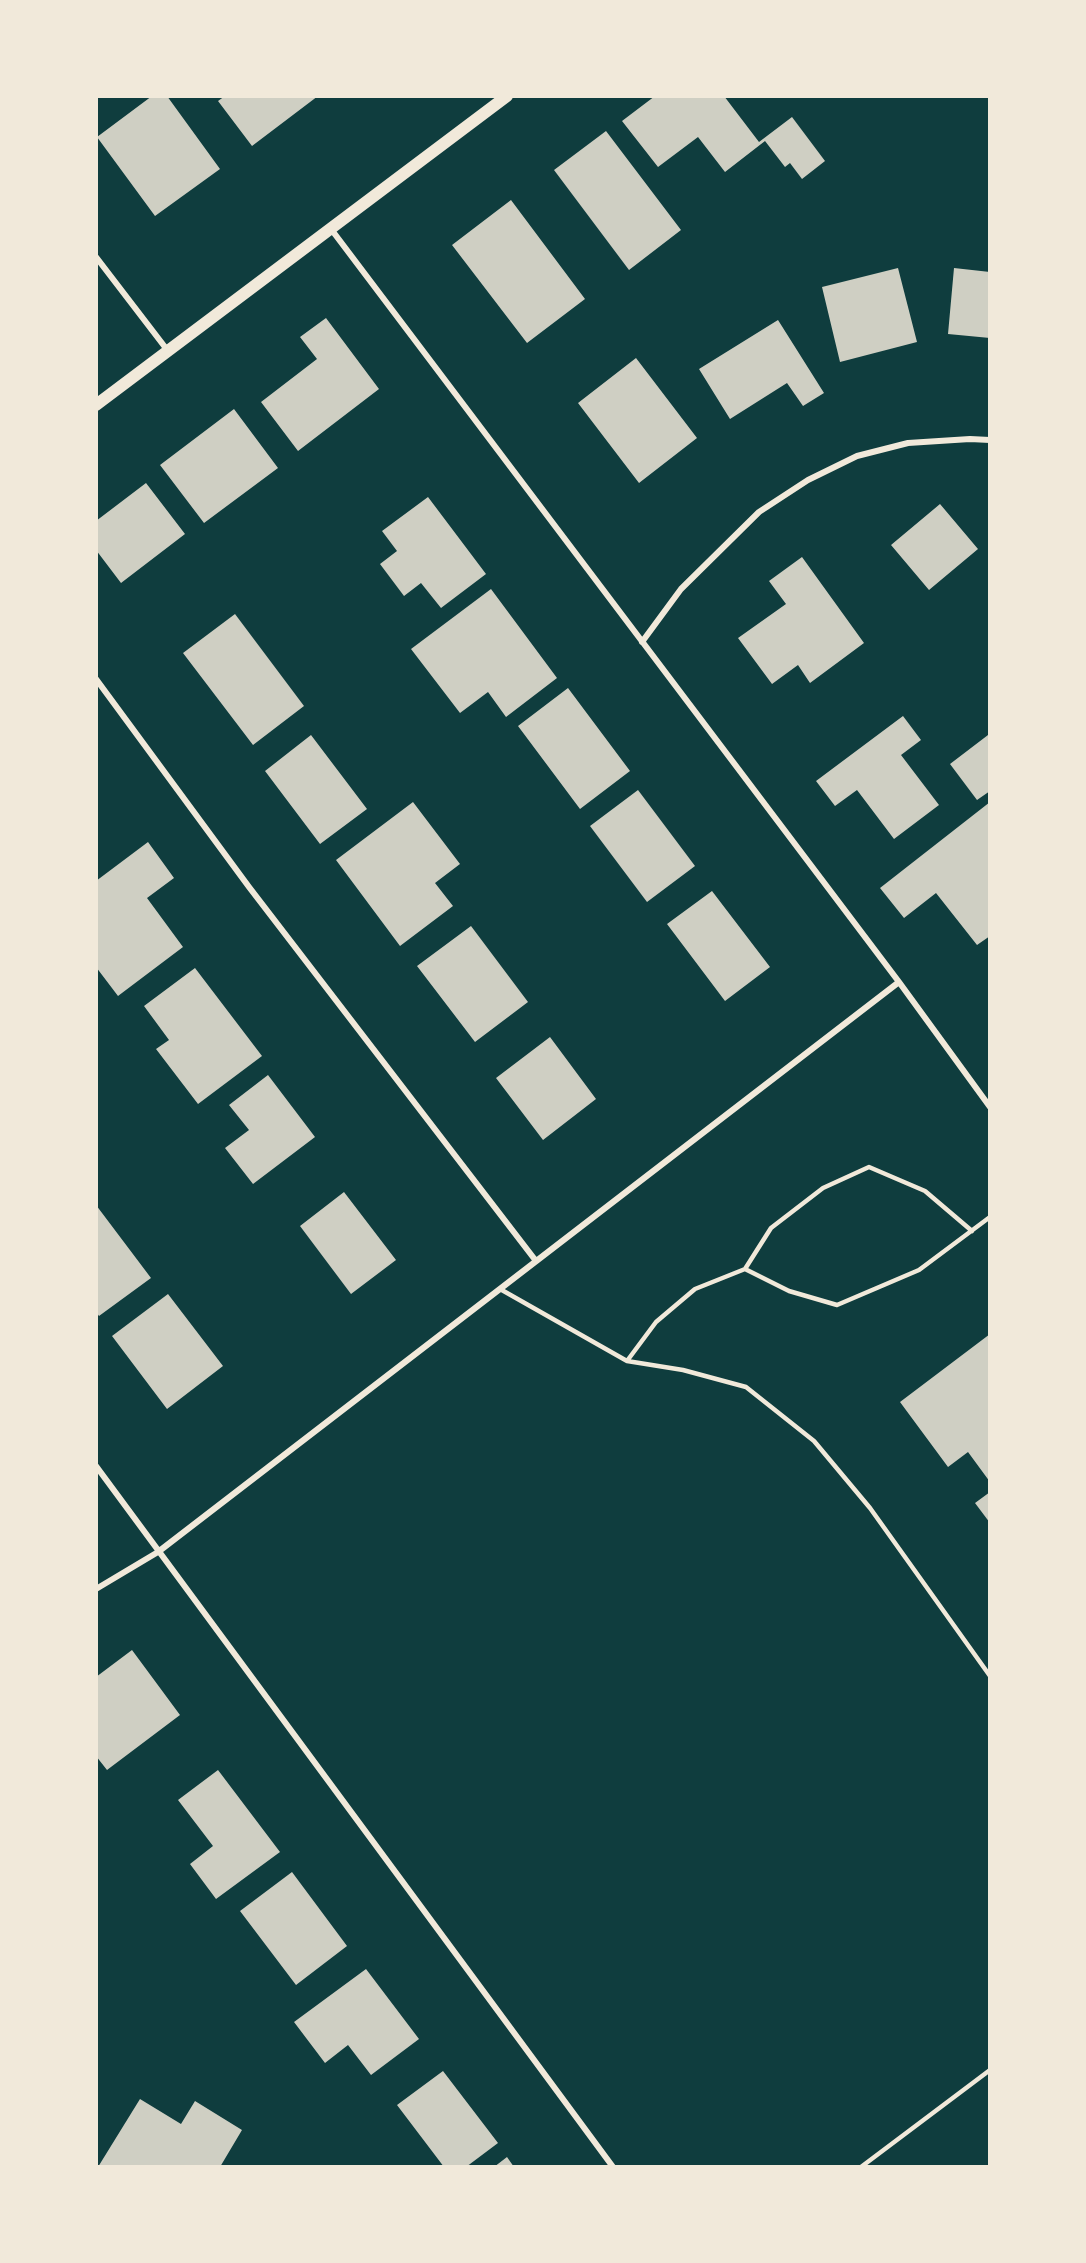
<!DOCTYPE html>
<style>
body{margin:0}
#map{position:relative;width:1086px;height:2263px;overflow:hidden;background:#0f3d3e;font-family:Signika,sans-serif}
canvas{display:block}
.frame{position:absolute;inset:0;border:98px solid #f1e9da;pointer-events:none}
</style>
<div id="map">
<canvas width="1086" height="2263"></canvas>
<div class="frame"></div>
</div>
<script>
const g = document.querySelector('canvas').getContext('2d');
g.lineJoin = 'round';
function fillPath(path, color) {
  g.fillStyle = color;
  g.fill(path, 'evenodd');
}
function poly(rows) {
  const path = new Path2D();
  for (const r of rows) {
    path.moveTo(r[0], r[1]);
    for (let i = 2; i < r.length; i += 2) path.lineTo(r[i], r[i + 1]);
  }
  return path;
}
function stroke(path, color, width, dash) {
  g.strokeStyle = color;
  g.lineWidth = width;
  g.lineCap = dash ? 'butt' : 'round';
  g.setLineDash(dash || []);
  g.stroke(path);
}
fillPath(poly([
 [152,96,167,96,220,169,155,216,97,137],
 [225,96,318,96,252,146,218,101],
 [655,96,724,96,759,142,792,117,825,161,802,179,790,163,785,167,765,141,725,172,698,137,658,167,622,121],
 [606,131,681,230,629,270,554,170],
 [511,200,585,299,527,343,452,245],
 [898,268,917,342,840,362,822,287],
 [954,268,990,272,990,338,948,334],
 [326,318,379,389,298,451,261,402,317,359,300,337],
 [778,320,824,393,803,406,787,383,730,419,699,369],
 [636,358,697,438,639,483,578,403],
 [234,409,278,468,204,523,160,465],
 [146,483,185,534,121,583,96,550,96,521],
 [428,497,486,574,441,608,421,583,404,596,380,564,397,551,382,531],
 [940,504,978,549,929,590,891,545],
 [802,557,864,643,810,683,798,665,772,684,738,638,786,604,769,581],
 [491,589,557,678,506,717,488,692,460,713,411,649],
 [235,614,304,706,253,745,183,653],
 [568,688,630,771,580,809,518,726],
 [903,716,921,740,901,755,939,805,894,839,857,790,835,806,816,781],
 [311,735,367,809,320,844,265,771],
 [988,735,990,737,990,791,977,800,950,764],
 [638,790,695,866,647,902,590,826],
 [413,802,460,864,435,883,453,906,400,946,336,860],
 [990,802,990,936,977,945,936,893,904,918,880,888],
 [148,842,174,878,147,898,183,947,118,996,96,967,96,881],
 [712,891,770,967,725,1001,667,924],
 [471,926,528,1002,475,1042,417,966],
 [195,968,262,1056,198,1104,156,1049,169,1040,144,1006],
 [550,1037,596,1099,543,1140,496,1078],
 [268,1075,315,1137,253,1184,225,1148,249,1130,229,1105],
 [344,1192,396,1260,351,1294,300,1226],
 [96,1205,151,1278,99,1316,96,1312],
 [168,1294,223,1366,167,1409,112,1336],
 [990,1334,990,1482,968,1452,948,1467,900,1402],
 [990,1492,990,1523,975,1503],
 [132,1650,180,1715,107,1770,96,1756,96,1677],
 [218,1770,280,1852,216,1899,190,1864,213,1846,178,1800],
 [292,1872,347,1946,296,1985,240,1911],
 [366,1969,419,2039,371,2075,348,2045,325,2063,294,2022],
 [443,2071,498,2143,466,2167,444,2167,397,2105],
 [140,2099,181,2124,195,2101,242,2130,220,2167,98,2167],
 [507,2157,514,2167,494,2167]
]), '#cfcfc3');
stroke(poly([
 [745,1269,771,1228,823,1188,869,1167,925,1191,972,1231],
 [500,1289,627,1361,656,1322,695,1289,745,1269,789,1291,837,1305,919,1270,990,1217],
 [627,1361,683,1370,746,1387,814,1441,870,1508,990,1676],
 [861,2167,990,2070]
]), '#f1e9da', 4.5);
stroke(poly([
 [331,229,899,982,990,1107],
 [96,257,168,351],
 [642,642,681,589,759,512,808,480,857,456,908,443,970,439,990,440],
 [96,679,249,887,536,1261],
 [96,1466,613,2167],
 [96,1589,158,1552,899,982]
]), '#f1e9da', 6);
stroke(poly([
 [96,405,507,96]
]), '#f1e9da', 12);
</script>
